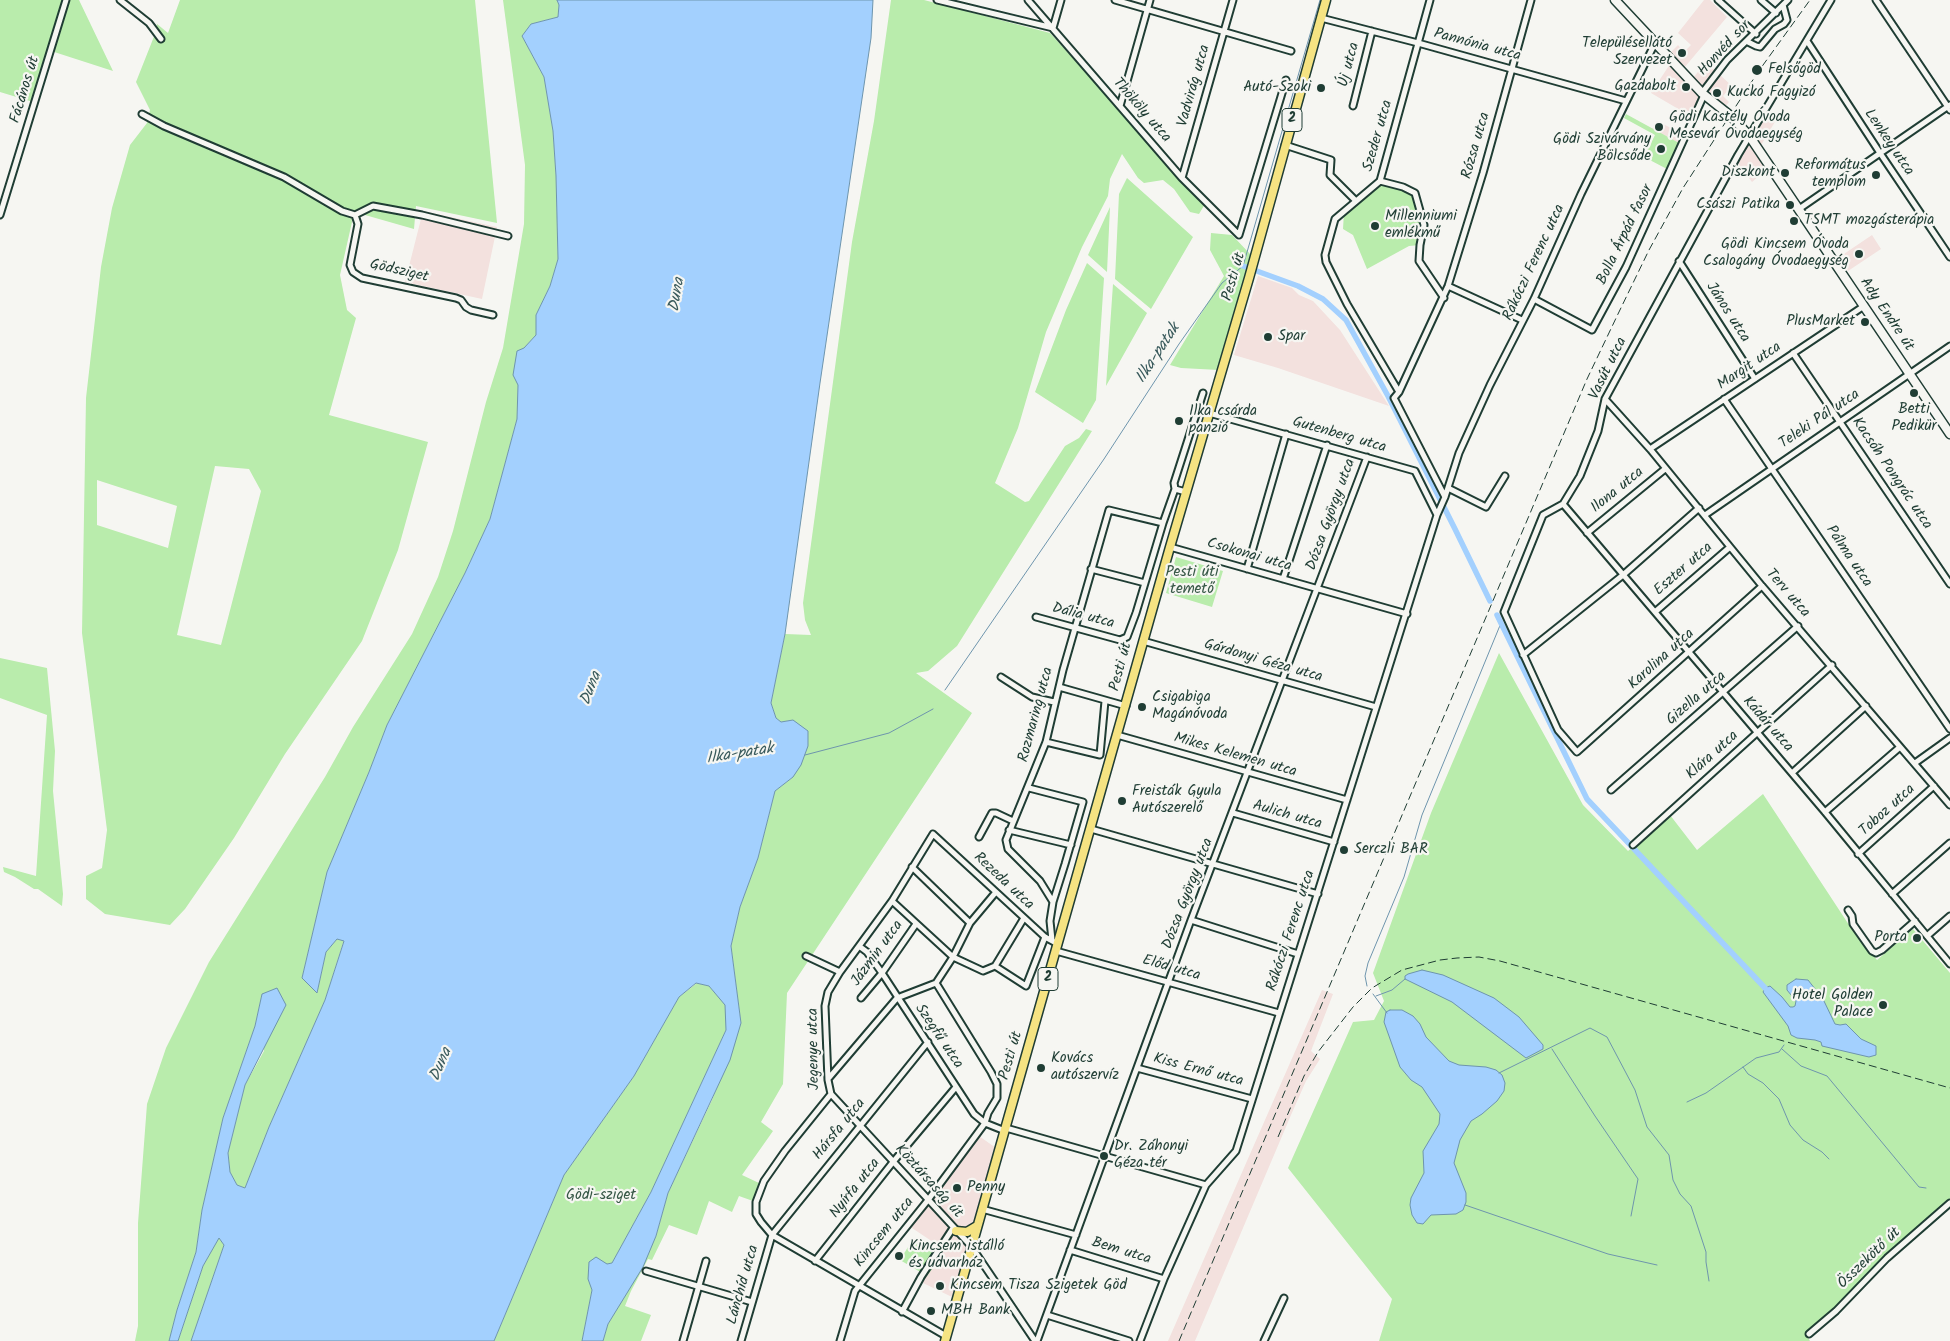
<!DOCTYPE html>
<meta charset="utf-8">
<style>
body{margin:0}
canvas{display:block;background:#f6f6f2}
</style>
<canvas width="1950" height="1341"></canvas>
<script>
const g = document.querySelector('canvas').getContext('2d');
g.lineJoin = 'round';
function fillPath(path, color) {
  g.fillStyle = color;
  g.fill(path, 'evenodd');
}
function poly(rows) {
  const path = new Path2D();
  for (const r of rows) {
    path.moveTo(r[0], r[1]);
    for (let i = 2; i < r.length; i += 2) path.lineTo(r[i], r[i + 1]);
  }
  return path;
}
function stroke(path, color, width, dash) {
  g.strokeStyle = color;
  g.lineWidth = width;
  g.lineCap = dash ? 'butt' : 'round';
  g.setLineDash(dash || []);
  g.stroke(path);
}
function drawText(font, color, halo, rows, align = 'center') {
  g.font = font + ' Kalam,sans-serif';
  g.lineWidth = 4.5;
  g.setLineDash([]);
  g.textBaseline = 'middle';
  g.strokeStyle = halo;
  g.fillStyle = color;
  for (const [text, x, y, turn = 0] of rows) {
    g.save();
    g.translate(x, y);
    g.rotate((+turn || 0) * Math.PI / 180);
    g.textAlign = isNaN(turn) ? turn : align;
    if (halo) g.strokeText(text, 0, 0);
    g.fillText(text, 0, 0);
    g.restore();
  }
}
fillPath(poly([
 [1704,0,1710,0,1727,17,1684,68,1693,78,1706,62,1732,86,1723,96,1729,102,1721,112,1701,96,1692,117,1651,93,1674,58,1670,53,1678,45,1684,52,1691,45,1678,33],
 [1766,113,1776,120,1757,152,1766,170,1752,182,1736,161],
 [1657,121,1683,134,1679,143,1652,129],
 [423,211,497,227,482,299,405,282],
 [1872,235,1881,249,1848,271,1838,258],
 [1258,276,1292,288,1299,295,1313,301,1340,330,1389,406,1278,368,1234,355],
 [1322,990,1333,994,1311,1051,1320,1059,1306,1081,1291,1115,1195,1341,1168,1341],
 [979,1136,996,1148,952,1297,921,1282,942,1248,909,1226]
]), '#f3e1de');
fillPath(poly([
 [0,0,79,0,113,71,48,50,33,102,0,92],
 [128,0,168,33,180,0,475,0,497,223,416,206,414,229,351,211,352,222,340,275,347,310,356,318,329,415,428,442,398,550,362,641,285,754,234,838,185,909,170,925,105,914,86,899,86,876,102,868,107,830,82,633,86,398,101,267,112,208,130,145,147,123,150,110,136,82,155,34,157,24],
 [215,466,249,469,261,491,221,645,177,635],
 [97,480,177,506,168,548,97,525],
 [503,0,557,0,559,5,558,17,531,24,522,36,544,77,553,131,556,176,558,259,550,286,536,315,536,335,524,348,518,385,517,419,490,519,465,573,387,725,369,772,327,872,302,978,317,993,326,952,337,939,344,940,325,1000,269,1127,245,1188,237,1185,230,1172,228,1153,245,1085,264,1051,262,994,255,1026,223,1118,202,1210,196,1252,177,1310,169,1341,135,1341,138,1326,138,1223,147,1104,166,1048,209,962,325,777,353,727,412,634,438,577,453,531,486,402,503,348,524,224,525,165],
 [891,0,924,0,1050,33,1205,204,1199,214,1190,212,1174,189,1163,180,1144,183,1138,178,1122,154,1110,179,1108,196,1082,247,1046,332,1018,428,995,483,1025,502,1029,501,1065,446,1079,438,1086,429,1092,431,957,646,928,671,916,673,972,713,787,993,783,1084,761,1122,773,1131,742,1175,759,1183,753,1201,739,1196,732,1212,709,1201,697,1235,669,1225,652,1260,648,1259,631,1291,625,1306,651,1315,641,1341,603,1341,608,1324,656,1236,668,1193,712,1100,741,1023,731,946,740,907,758,858,775,791,793,777,793,720,781,722,776,718,771,703,785,634,811,635,805,620,803,603,852,242,874,121],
 [1626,114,1679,143,1667,169,1644,157,1655,135,1624,118],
 [1127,178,1193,237,1151,309,1115,279,1119,194],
 [1380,181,1415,193,1424,225,1420,245,1409,246,1367,269,1353,235,1343,229,1344,212],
 [1110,207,1107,272,1088,255],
 [1211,233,1232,235,1252,256,1219,370,1181,368,1170,365,1224,276,1210,250],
 [1087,263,1104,278,1096,400,1083,423,1035,392,1066,310],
 [1113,284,1147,313,1106,386],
 [1176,557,1223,571,1212,607,1166,593],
 [1499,653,1583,805,1628,851,1670,815,1697,850,1763,794,1853,931,1877,960,1913,929,1950,973,1950,1203,1925,1224,1836,1311,1809,1334,1807,1336,1810,1341,1379,1341,1392,1299,1288,1168,1353,1022,1374,1020,1384,1001,1373,973,1431,813],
 [0,658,47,668,55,751,53,791,63,894,62,906,38,889,34,889,15,877,4,872,3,867,36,876,47,715,0,698],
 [697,983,709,986,726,1005,726,1030,651,1192,612,1263,588,1269,592,1290,582,1341,494,1341,564,1175,634,1076,679,997],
 [219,1237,224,1245,191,1341,178,1341,203,1266],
 [913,1239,938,1255,938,1261,927,1276,900,1260]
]), '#b9ecac');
const water = poly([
 [557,0,873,0,871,38,820,383,785,634,771,703,776,718,781,722,793,720,808,731,808,746,801,765,793,777,775,791,758,858,740,907,731,946,741,1023,730,1060,668,1193,656,1236,643,1267,608,1324,603,1341,582,1341,592,1290,588,1279,589,1262,596,1257,607,1264,612,1263,651,1192,726,1030,725,1005,709,986,696,983,679,997,634,1076,564,1175,494,1341,191,1341,224,1245,219,1238,203,1266,178,1341,169,1341,177,1310,196,1252,202,1210,223,1118,255,1026,262,994,277,988,286,1005,245,1085,228,1153,230,1172,237,1185,245,1188,269,1127,325,1000,344,941,337,939,326,952,317,993,302,978,327,872,369,772,387,725,465,573,490,519,517,419,518,385,513,375,517,351,524,348,536,335,536,315,550,286,558,259,556,176,553,131,544,77,522,36,531,24,558,17,559,5,557,0],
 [1422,970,1443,975,1494,998,1519,1017,1543,1045,1543,1049,1526,1058,1452,1002,1405,979,1405,976,1408,974,1422,970],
 [1796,979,1808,980,1823,999,1835,1024,1840,1025,1846,1024,1861,1039,1876,1046,1876,1055,1869,1057,1822,1046,1821,1042,1815,1040,1797,1038,1791,1035,1788,1026,1763,992,1765,988,1770,986,1782,997,1790,1007,1793,1007,1795,1006,1796,1001,1787,990,1787,985,1796,979],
 [1390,1010,1402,1010,1413,1016,1420,1024,1426,1037,1449,1061,1459,1065,1486,1067,1496,1070,1502,1075,1505,1083,1504,1091,1497,1101,1482,1114,1471,1121,1460,1140,1454,1163,1466,1193,1466,1202,1463,1210,1456,1214,1431,1215,1423,1224,1417,1223,1412,1215,1410,1205,1411,1198,1424,1173,1423,1151,1439,1124,1440,1114,1422,1087,1411,1080,1400,1067,1384,1022,1386,1012,1390,1010]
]);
fillPath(water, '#a3d0fe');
stroke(water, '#6e95ad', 1);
stroke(poly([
 [945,690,1104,459,1179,344,1222,283,1243,266,1320,0],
 [805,755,889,733,933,709],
 [1367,986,1365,976,1368,963,1404,877,1422,815,1501,623],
 [1373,994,1387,1013],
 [1376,996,1392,990,1405,979],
 [1552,1049,1595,1116,1638,1179,1631,1216],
 [1782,1049,1801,1066,1827,1076,1919,1187,1926,1188],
 [1743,1067,1748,1074,1763,1083,1779,1099,1790,1125,1803,1140,1822,1152,1829,1159],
 [1499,1073,1590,1028,1607,1037,1635,1090,1647,1127,1669,1155,1673,1180,1680,1194,1691,1206,1706,1252,1706,1262,1709,1281],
 [1687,1102,1706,1093,1756,1058,1779,1052,1784,1045],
 [1465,1205,1608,1254,1657,1265]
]), '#6e95ad', 1);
stroke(poly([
 [1243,266,1298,286,1323,299,1346,320,1388,396,1455,529,1490,601],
 [1497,615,1587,799,1765,988]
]), '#a3d0fe', 5.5);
const street = poly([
 [120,0,149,23,161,39],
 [937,0,1053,28,1061,0],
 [1028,0,1182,178,1239,235,1286,80],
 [1115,0,1291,51],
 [1718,0,1756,34],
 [1761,0,1776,13],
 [1876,0,1950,110],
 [1321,18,1418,43,1626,101],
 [1807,41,1880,153,1950,257],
 [1748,42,1756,46,1760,47,1775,29,1784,24,1787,20,1783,5],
 [1702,93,1727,60,1788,0],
 [1120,106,1150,0],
 [1353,106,1372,31],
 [142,114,164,126,284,177,342,211,355,215,373,206,422,215,508,236],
 [1285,145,1331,160,1330,175,1356,201],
 [1182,178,1233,0],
 [1380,181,1403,187,1415,193,1424,225,1420,245,1419,261,1444,298],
 [1799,209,1950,105],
 [0,215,66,0],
 [355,215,358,224,350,265,353,272,362,278,456,298,461,300,466,307,471,310,493,315],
 [1679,261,1755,379],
 [1448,286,1522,320],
 [1534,299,1592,330,1626,267,1704,95],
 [1793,353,1950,584],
 [1399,392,1347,304,1326,262,1325,255,1335,219,1380,181,1430,0],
 [1605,399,1650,449,1762,586,1950,805],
 [1724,399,1950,729],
 [1209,413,1415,471,1437,515],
 [1650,449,1864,306],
 [1448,488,1486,507,1505,476],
 [1186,492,1175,489,1174,483,1203,393],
 [1445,497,1394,398,1399,392,1448,286,1483,173,1531,0],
 [1563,504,1825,812,1950,964],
 [1705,515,1950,346],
 [1587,533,1665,469],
 [1170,547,1407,614],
 [1091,569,1145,583],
 [1247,569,1286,434],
 [1283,579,1327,445],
 [1762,586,1577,752,1558,730,1504,612,1543,515,1563,504,1580,476,1598,431,1605,399,1738,155,1831,0],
 [1655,612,1730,547],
 [1036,617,1120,640,1127,637,1136,613,1163,523,1175,489],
 [1143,641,1376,707],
 [1523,655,1623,575,1699,508],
 [1001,677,1032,697,1054,702],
 [1059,687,1126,706],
 [1117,735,1347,800],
 [1046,742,1100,755,1105,701],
 [1915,763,1950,738],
 [1792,773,1866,706],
 [1029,788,1083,802,1065,864,1053,902],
 [1611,790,1798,626],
 [1825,812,1900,747],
 [1233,813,1334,842],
 [1091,829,1318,894],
 [1009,830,1071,845],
 [979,837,992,813,996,813,1013,821],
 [1633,845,1832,665],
 [1858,854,1934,786],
 [912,867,970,923],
 [1892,894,1950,843],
 [892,901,953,957,983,971,995,966,1024,918],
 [1848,910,1852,916,1853,924,1872,951,1876,953,1882,950,1915,921],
 [1191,920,1298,954],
 [1927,936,1950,916],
 [1052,940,1050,921,1053,902,1040,881,1008,849,1006,840,1046,742,1063,670,1109,510,1163,523],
 [859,946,867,952,882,973,974,1114,985,1123,1005,1131],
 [1056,951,1279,1013],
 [806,956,840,972],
 [995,966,1026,986,1045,937],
 [861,998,882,973,916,924],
 [1137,1068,1252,1099],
 [828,1079,897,998,936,983,953,957,970,923,996,892],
 [831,1094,785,1151,764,1181,756,1202,756,1214,761,1222,772,1235,946,1336],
 [1006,1128,1206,1185],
 [982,1209,1076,1235],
 [1070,1250,1164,1279],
 [815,1261,893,1162,956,1087],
 [646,1271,752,1302],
 [902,1312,921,1277,953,1228],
 [1047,1315,1129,1341],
 [1809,1334,1836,1311,1887,1258,1950,1203],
 [683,1341,706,1261],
 [741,1341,772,1235,928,1042],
 [840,1341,855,1291,928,1200,985,1123,988,1113,997,1098,997,1084,991,1072,936,983],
 [1035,1341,971,1246,831,1094,828,1080,825,1006,828,992,840,972,892,901,933,834,1045,937,1058,944],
 [1037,1341,1191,920,1367,457],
 [1140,1341,1164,1279,1206,1185,1236,1151,1437,515,1445,497,1459,453,1490,385,1534,299,1581,194,1655,43],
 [1264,1341,1284,1298]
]);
const secondary = poly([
 [1615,0,1702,93,1732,117,1750,137,1950,434]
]);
const primary = poly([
 [956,1231,967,1232,977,1226],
 [945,1341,1170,547,1249,278,1326,0]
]);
stroke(street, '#1f3d34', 9);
stroke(secondary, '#1f3d34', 11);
stroke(primary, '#1f3d34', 11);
stroke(street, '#f6f6f2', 5);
stroke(secondary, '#f6f6f2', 8);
stroke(primary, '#f5e382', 8);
stroke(poly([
 [1278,1137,1304,1076,1318,1052,1353,1007,1372,988,1402,970,1440,960,1457,958,1479,957,1500,961,1950,1088],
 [1179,1341,1587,379,1618,314,1649,250,1683,188,1758,72,1810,0]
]), '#1f3d34', 1, [8, 4]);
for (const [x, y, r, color] of [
 [1682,53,5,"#1f3d34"],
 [1757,70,6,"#1f3d34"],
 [1686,87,5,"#1f3d34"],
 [1321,88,5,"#1f3d34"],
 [1717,93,5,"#1f3d34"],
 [1659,127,5,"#1f3d34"],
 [1661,149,5,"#1f3d34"],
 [1785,173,5,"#1f3d34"],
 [1876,175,5,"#1f3d34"],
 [1790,205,5,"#1f3d34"],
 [1794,221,5,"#1f3d34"],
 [1375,226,5,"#1f3d34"],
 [1859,254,5,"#1f3d34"],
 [1865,322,5,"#1f3d34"],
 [1268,337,5,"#1f3d34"],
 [1914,393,5,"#1f3d34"],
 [1179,421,5,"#1f3d34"],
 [1142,707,5,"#1f3d34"],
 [1122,801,5,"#1f3d34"],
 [1344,850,5,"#1f3d34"],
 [1917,938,5,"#1f3d34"],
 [1883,1005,5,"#1f3d34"],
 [1041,1068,5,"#1f3d34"],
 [1104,1156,5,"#1f3d34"],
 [957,1188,5,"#1f3d34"],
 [899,1256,5,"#1f3d34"],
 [940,1286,5,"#1f3d34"],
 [931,1311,5,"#1f3d34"]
]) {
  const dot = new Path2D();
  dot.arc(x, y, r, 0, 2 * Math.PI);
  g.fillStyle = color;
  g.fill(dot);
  stroke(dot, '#f6f6f2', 2);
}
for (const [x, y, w] of [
 [1292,120,20],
 [1048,979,20]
]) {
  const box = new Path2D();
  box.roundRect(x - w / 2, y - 11.5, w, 23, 4);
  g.fillStyle = '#f6f6f2';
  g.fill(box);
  stroke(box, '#1f3d34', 1);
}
drawText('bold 14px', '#1f3d34', null, [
 ["2",1292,120],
 ["2",1048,979]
]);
drawText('15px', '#1f3d34', '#f6f6f2', [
 ["Településellátó",1672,44,"right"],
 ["Szervezet",1672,61,"right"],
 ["Felsőgöd",1768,70],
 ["Gazdabolt",1676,87,"right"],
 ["Autó-Szoki",1311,88,"right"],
 ["Kuckó Fagyizó",1727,93],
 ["Gödi Kastély Óvoda",1669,118],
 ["Mesevár Óvodaegység",1669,135],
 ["Gödi Szivárvány",1651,140,"right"],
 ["Bölcsőde",1651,157,"right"],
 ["Református",1866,166,"right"],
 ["templom",1866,183,"right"],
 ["Diszkont",1775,173,"right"],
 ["Császi Patika",1780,205,"right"],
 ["Millenniumi",1385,217],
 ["emlékmű",1385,234],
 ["TSMT mozgásterápia",1804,221],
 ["Gödi Kincsem Óvoda",1849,245,"right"],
 ["Csalogány Óvodaegység",1849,262,"right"],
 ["PlusMarket",1855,322,"right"],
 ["Spar",1278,337],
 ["Betti",1914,410,"center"],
 ["Pedikür",1914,427,"center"],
 ["Ilka csárda",1189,412],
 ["panzió",1189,429],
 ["Csigabiga",1152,698],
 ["Magánóvoda",1152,715],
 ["Freisták Gyula",1132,792],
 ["Autószerelő",1132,809],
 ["Serczli BAR",1354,850],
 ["Porta",1907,938,"right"],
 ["Hotel Golden",1873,996,"right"],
 ["Palace",1873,1013,"right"],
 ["Kovács",1051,1059],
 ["autószervíz",1051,1076],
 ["Dr. Záhonyi",1114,1147],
 ["Géza tér",1114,1164],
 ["Penny",967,1188],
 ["Kincsem istálló",909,1247],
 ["és udvarház",909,1264],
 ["Kincsem Tisza Szigetek Göd",950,1286],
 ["MBH Bank",941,1311]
], 'left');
drawText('15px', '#1f3d34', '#f6f6f2', [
 ["Pannónia utca",1477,46,15],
 ["Honvéd sor",1725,49,-47],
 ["Új utca",1350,65,-75],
 ["Vadvirág utca",1195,86,-74],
 ["Fácános út",26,90,-73],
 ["Thököly utca",1141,111,49],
 ["Szeder utca",1379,136,-74],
 ["Lenkey utca",1888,143,56],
 ["Rózsa utca",1477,146,-74],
 ["Bolla Árpád fasor",1626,235,-64],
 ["Rákóczi Ferenc utca",1535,263,-65],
 ["Gödsziget",399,272,13],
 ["Pesti út",1235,277,-74],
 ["János utca",1727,313,57],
 ["Ady Endre út",1886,315,56],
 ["Margit utca",1750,367,-34],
 ["Vasút utca",1609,369,-64],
 ["Teleki Pál utca",1820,420,-34],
 ["Gutenberg utca",1339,436,16],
 ["Kacsóh Pongrác utca",1891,474,56],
 ["Ilona utca",1618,491,-39],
 ["Dózsa György utca",1332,515,-70],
 ["Csokonai utca",1249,556,16],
 ["Pálma utca",1848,557,56],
 ["Eszter utca",1684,570,-41],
 ["Terv utca",1787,594,49],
 ["Dália utca",1083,617,15],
 ["Karolina utca",1662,660,-42],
 ["Gárdonyi Géza utca",1263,662,16],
 ["Pesti út",1122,667,-75],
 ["Gizella utca",1697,699,-41],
 ["Rozmaring utca",1037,715,-75],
 ["Kádár utca",1767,725,49],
 ["Mikes Kelemen utca",1235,756,16],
 ["Klára utca",1713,756,-42],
 ["Toboz utca",1888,811,-42],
 ["Aulich utca",1287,816,16],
 ["Rezeda utca",1003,882,43],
 ["Dózsa György utca",1189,894,-69],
 ["Rákóczi Ferenc utca",1292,931,-72],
 ["Jázmin utca",878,954,-54],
 ["Előd utca",1171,969,16],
 ["Szegfű utca",938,1037,56],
 ["Jegenye utca",815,1049,-91],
 ["Pesti út",1012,1056,-74],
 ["Kiss Ernő utca",1198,1071,15],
 ["Hársfa utca",840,1130,-51],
 ["Köztársaság út",928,1182,48],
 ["Nyírfa utca",856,1189,-52],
 ["Kincsem utca",885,1233,-51],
 ["Bem utca",1121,1252,17],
 ["Összekötő út",1870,1259,-44],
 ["Lánchíd utca",744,1285,-74]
]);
drawText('15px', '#365746', '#f6f6f2', [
 ["Pesti úti",1192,573],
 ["temető",1192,590],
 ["Gödi-sziget",601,1196]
]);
drawText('italic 16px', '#395a5c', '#f6f6f2', [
 ["Duna",678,295,-81],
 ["Ilka-patak",1159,354,-57],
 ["Duna",592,689,-69],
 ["Ilka-patak",740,755,-9],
 ["Duna",442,1065,-67]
]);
</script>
